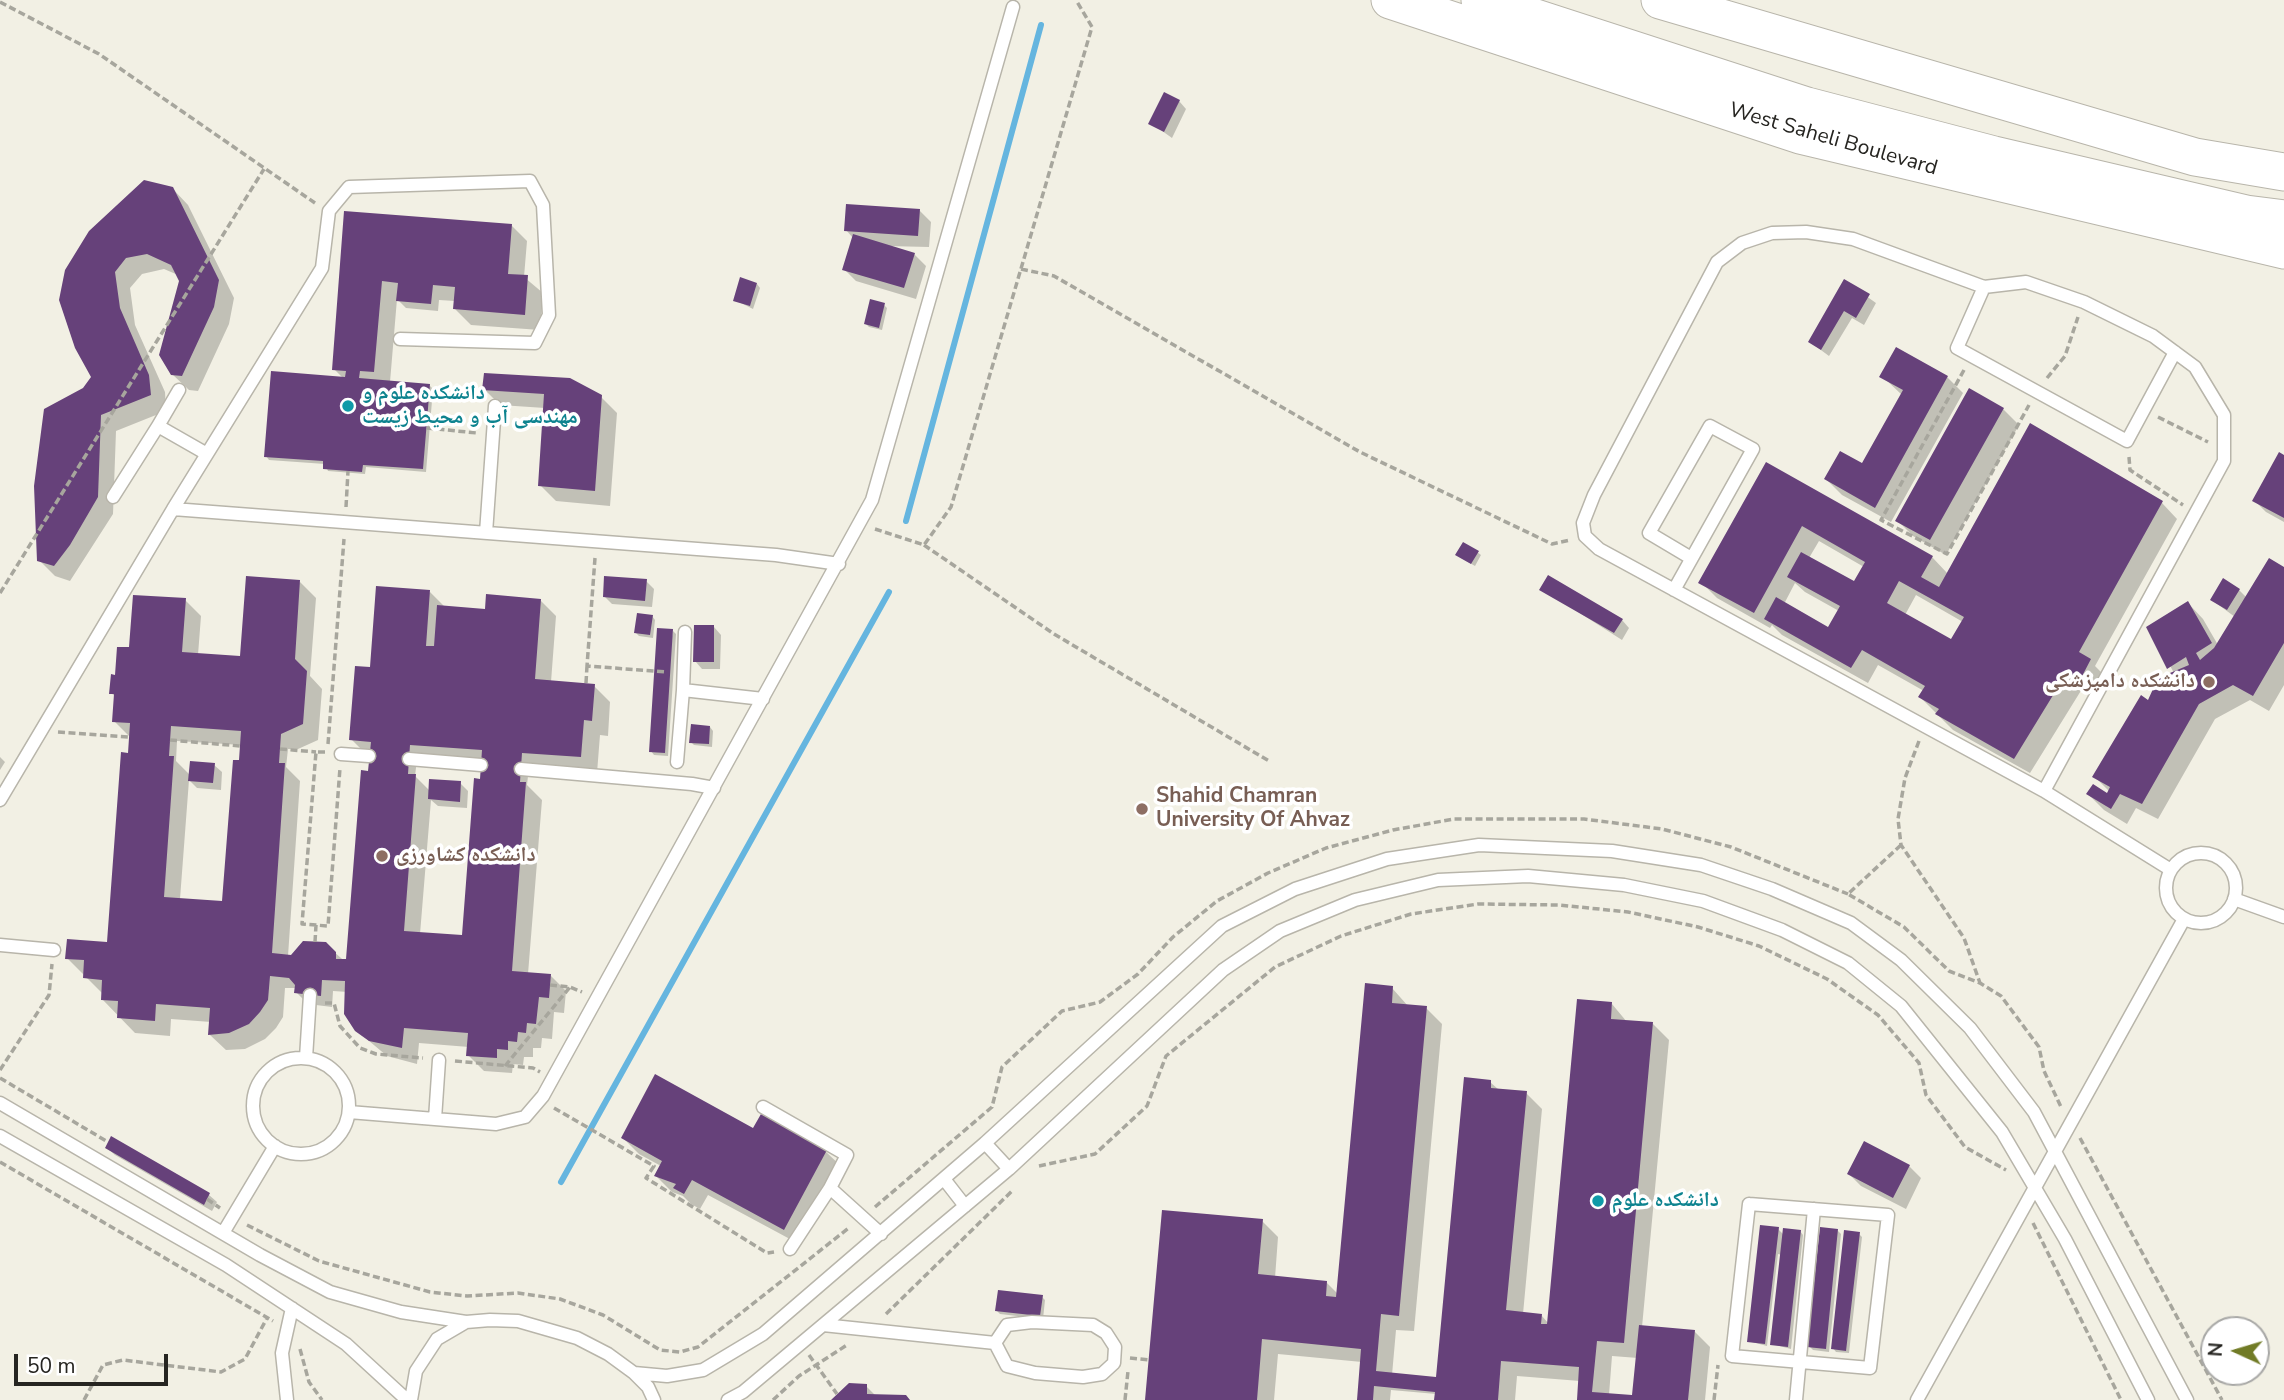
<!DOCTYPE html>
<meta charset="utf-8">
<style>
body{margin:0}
#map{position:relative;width:2284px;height:1400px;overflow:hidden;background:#f2f0e4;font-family:"Nunito Sans",sans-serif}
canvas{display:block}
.north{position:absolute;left:2200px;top:1316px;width:70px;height:70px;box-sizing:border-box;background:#fff;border:2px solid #a8a8a6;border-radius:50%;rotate:274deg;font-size:19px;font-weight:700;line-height:28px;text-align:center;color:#262521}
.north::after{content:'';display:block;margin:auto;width:24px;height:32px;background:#717b26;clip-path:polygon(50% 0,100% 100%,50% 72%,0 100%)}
.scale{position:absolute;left:14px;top:1354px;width:154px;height:32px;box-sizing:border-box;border:4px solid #262521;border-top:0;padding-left:9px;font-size:21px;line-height:24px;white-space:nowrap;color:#262521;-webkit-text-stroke:5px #fff;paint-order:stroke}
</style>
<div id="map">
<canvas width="2284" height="1400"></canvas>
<div class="north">N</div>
<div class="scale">50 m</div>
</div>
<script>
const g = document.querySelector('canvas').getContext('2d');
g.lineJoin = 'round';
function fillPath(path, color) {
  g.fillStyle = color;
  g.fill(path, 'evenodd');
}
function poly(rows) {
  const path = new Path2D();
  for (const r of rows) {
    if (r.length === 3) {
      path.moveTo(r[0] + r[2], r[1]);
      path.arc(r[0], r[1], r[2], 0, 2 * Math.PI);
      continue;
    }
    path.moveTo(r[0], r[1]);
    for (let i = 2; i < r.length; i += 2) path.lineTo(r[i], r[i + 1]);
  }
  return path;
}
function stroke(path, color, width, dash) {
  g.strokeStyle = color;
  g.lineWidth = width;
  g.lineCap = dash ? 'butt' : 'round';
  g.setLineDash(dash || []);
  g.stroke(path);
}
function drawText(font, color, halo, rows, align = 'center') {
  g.font = font + ' "Nunito Sans","Noto Naskh Arabic",sans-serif';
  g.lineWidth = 7;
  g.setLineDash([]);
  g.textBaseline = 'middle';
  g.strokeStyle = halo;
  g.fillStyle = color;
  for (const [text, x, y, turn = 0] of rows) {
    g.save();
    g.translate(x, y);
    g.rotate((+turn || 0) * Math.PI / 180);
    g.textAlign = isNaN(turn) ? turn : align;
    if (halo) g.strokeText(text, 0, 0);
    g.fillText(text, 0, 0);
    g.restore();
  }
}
fillPath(poly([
 [1179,101,1186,109,1172,138,1151,123],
 [172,188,188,205,234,298,229,324,198,391,189,390,172,374,181,281,178,275,164,269,142,274,130,288,135,325,165,392,166,411,116,431,113,514,70,581,55,576,39,560,84,390,94,377,61,300],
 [919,210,931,222,929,247,886,246,914,254,926,266,916,299,856,281,844,269,853,238,846,230],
 [346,213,511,225,527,241,524,277,543,293,540,330,471,325,455,309,455,301,439,300,438,311,406,308,397,299,390,382,429,385,433,389,426,472,366,467,365,474,328,471,325,464,269,460,266,456,344,379,334,369],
 [1845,281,1876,303,1864,325,1852,318,1829,356,1810,342],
 [757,284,760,288,753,309,735,300],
 [884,305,887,308,882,330,869,327,866,324],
 [1882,376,1947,377,1963,393,1891,522,1842,495,1826,479,1863,466,1902,395],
 [484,389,601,397,617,413,610,506,556,501,540,485,545,408,500,405],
 [2003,409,2019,425,1946,555,1913,536,1897,520],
 [2284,457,2284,522,2266,512,2254,500],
 [1766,464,1932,557,1948,574,2162,503,2177,519,2095,666,2106,677,2095,696,2082,689,2030,773,1953,730,1920,697,1924,691,1878,665,1868,683,1782,635,1772,625,1770,628,1717,598,1701,582],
 [1819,541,1864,567,1855,584,1809,558],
 [1795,583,1805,592,1839,611,1829,629,1784,604],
 [1916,595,1963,622,1952,642,1905,615],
 [1477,552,1481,555,1475,566,1461,558],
 [2284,569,2284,685,2269,711,2250,700,2215,719,2158,819,2136,808,2127,824,2104,810,2088,794,2108,795,2110,792,2095,777,2148,703,2174,673,2149,627,2188,603,2203,619,2218,645,2235,617,2212,600,2239,590,2247,598],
 [646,581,654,589,652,607,612,604,604,596],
 [300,582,316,598,310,676,322,689,318,740,298,749,288,749,286,767,300,781,288,956,325,944,349,965,371,755,367,755,351,739,371,669,430,592,445,607,487,611,540,600,556,616,551,682,594,686,610,702,608,736,600,735,597,773,529,767,527,785,542,800,528,974,550,975,566,991,564,1013,554,1012,552,1039,542,1038,541,1048,533,1048,533,1057,524,1057,523,1065,513,1064,512,1073,484,1071,468,1055,469,1047,419,1043,417,1064,387,1056,356,1030,348,992,333,991,332,1007,308,1004,296,992,296,988,285,988,283,1017,276,1028,265,1039,245,1049,226,1050,210,1035,211,1022,171,1019,170,1036,135,1033,102,999,103,994,67,958,109,943,131,738,114,721,116,697,111,693,131,649,185,600,201,616,198,655,242,658],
 [177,741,242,745,224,902,180,899,189,780,197,788,221,790,222,772,214,765,190,775,176,761],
 [417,759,483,764,463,937,420,934,431,800,438,806,467,808,468,791,460,783,430,791,415,776],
 [1542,589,1622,620,1629,628,1622,640],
 [652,616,655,620,653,638,639,636,636,633],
 [714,627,721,635,720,669,702,669,695,661],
 [673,631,676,634,668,756,654,755,651,751],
 [710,727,713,731,712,747,694,745,691,742],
 [0,757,5,762,0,770],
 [1392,988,1408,1006,1426,1008,1442,1024,1414,1331,1396,1330,1392,1375,1437,1379,1490,1082,1499,1090,1526,1093,1542,1109,1523,1314,1541,1315,1549,1324,1612,1004,1627,1022,1653,1024,1669,1040,1642,1327,1694,1331,1710,1347,1705,1400,1578,1400,1580,1381,1517,1376,1515,1400,1436,1400,1436,1394,1391,1390,1390,1400,1358,1400,1362,1362,1278,1354,1274,1400,1147,1400,1262,1221,1278,1237,1275,1278,1326,1282,1338,1294],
 [1612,1356,1638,1358,1634,1397,1609,1395],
 [761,1116,826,1152,842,1167,801,1245,708,1195,700,1209,691,1204,683,1196,672,1192,656,1176,661,1166,639,1154,623,1138,754,1130],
 [112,1139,209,1195,217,1202,212,1211,115,1155,107,1148],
 [1909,1166,1921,1178,1906,1209,1861,1186,1849,1174],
 [1778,1229,1784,1235,1800,1231,1803,1235,1791,1349,1772,1344,1782,1255,1778,1254,1767,1346,1748,1341],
 [1837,1230,1841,1234,1829,1352,1813,1350,1809,1346],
 [1859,1234,1862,1237,1849,1353,1836,1352,1833,1348],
 [1042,1297,1045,1300,1043,1319,1000,1314,997,1311],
 [866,1386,876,1396,908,1400,833,1400]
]), '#0003');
stroke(poly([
 [906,521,1041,25],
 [561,1182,889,592]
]), '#65b5df', 6);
fillPath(poly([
 [1164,92,1180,100,1164,132,1148,124],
 [144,180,173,187,219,280,214,307,182,376,171,375,159,355,179,281,171,265,147,254,126,258,115,272,120,308,149,375,151,395,101,415,98,497,70,545,54,566,37,561,34,486,44,409,83,388,91,377,75,348,59,300,65,270,89,231],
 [846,204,920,209,918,236,844,231],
 [344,211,512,224,508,274,528,275,525,315,453,309,455,287,433,285,431,304,396,301,398,283,382,281,374,372,360,371,359,378,430,384,423,469,363,465,362,472,323,469,323,461,264,457,271,371,345,377,346,371,332,370],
 [853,234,915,253,904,288,842,270],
 [740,277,757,283,750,306,733,301],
 [1844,279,1870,294,1856,318,1844,311,1821,350,1808,342],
 [870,299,885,303,879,328,864,324],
 [1896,347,1948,376,1875,508,1824,479,1840,451,1862,463,1903,390,1879,377],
 [484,373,570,378,602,395,595,491,538,486,544,394,482,390],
 [1969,388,2004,408,1930,540,1895,521],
 [2030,423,2163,501,2079,652,2091,659,2079,682,2066,674,2014,759,1935,714,1939,709,1918,697,1925,686,1862,650,1851,668,1764,619,1776,597,1828,627,1840,606,1787,577,1801,552,1854,581,1865,562,1802,526,1754,613,1698,583,1766,462,1933,556,1921,577,1939,587],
 [1899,581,1964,617,1951,639,1887,603],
 [2279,452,2284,455,2284,518,2252,501],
 [1463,542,1479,551,1471,564,1455,555],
 [2269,558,2284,567,2284,643,2253,696,2233,685,2199,704,2142,804,2120,794,2111,809,2086,794,2093,784,2107,793,2110,787,2092,777,2141,695,2148,700,2158,678,2189,665,2186,657,2167,669,2146,627,2188,601,2212,643,2196,653,2200,660,2214,648],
 [1548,575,1623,619,1614,633,1539,590],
 [246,576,300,580,295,659,307,671,303,724,281,734,279,763,285,763,272,953,291,955,303,941,326,942,336,952,336,959,346,959,361,770,368,771,371,742,349,740,355,666,370,667,376,586,430,590,426,646,434,646,437,605,485,609,486,594,541,599,535,679,595,684,592,721,584,720,581,757,522,753,520,782,526,782,512,971,551,974,549,998,539,997,536,1024,527,1023,526,1033,518,1032,517,1042,508,1041,508,1050,497,1049,497,1058,466,1056,468,1033,404,1028,402,1048,369,1041,355,1031,344,1014,345,981,322,980,321,996,294,993,295,985,289,978,270,976,268,1000,260,1012,249,1024,229,1033,208,1035,210,1008,156,1004,155,1021,117,1018,118,1001,101,1000,102,980,83,978,84,960,65,959,67,939,107,942,121,752,128,753,130,723,112,722,114,694,109,694,111,674,115,675,117,647,129,647,133,595,186,598,182,652,240,656],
 [171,726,241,731,239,760,233,760,222,901,164,897,174,756,169,756],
 [410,745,482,750,480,779,474,778,462,935,404,931,416,774,408,774],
 [604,576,647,579,645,601,603,597],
 [2223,578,2240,589,2227,610,2210,600],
 [637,613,653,615,650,635,634,633],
 [694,625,714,625,714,662,693,662],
 [657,628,673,629,665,753,649,752],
 [691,724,710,726,709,744,689,743],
 [190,761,215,763,213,783,188,781],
 [429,779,461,781,460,802,428,799],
 [1365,983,1393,986,1392,1003,1427,1006,1399,1316,1381,1314,1376,1371,1436,1377,1464,1077,1491,1080,1491,1088,1527,1091,1506,1310,1542,1314,1541,1324,1547,1324,1577,999,1612,1002,1611,1019,1653,1022,1624,1343,1597,1341,1592,1392,1632,1395,1639,1325,1695,1330,1688,1400,1577,1400,1579,1367,1501,1361,1498,1400,1434,1400,1435,1392,1374,1386,1373,1400,1357,1400,1361,1349,1262,1339,1257,1400,1145,1400,1162,1210,1263,1219,1258,1274,1327,1281,1326,1296,1336,1297],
 [655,1074,753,1128,761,1114,827,1150,784,1230,692,1180,684,1194,673,1188,676,1184,654,1176,662,1161,621,1138],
 [111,1136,210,1193,204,1205,105,1148],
 [1864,1141,1910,1165,1893,1198,1847,1174],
 [1760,1225,1779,1227,1765,1344,1747,1342],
 [1820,1227,1838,1229,1826,1349,1807,1347],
 [1783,1228,1801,1230,1788,1347,1770,1345],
 [1844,1230,1860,1232,1846,1351,1831,1349],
 [998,1290,1043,1295,1040,1316,995,1311],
 [849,1383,867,1384,867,1394,906,1395,910,1400,831,1400]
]), '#66417a');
const lane = poly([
 [1984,287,1957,348,2127,441,2175,352],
 [179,390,158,426,207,454],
 [113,497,158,426],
 [173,509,322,268,329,211,349,187,530,181,543,205,549,315,535,343,400,339],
 [486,533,495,406],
 [1674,590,1753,449,1710,426,1649,533,1691,558],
 [685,632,683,690,763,699],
 [341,754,369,756],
 [409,759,481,765],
 [677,762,683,690],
 [521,769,692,784,714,788],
 [2044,791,2224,461,2224,415,2195,367,2153,336,2084,302,2026,282,1984,287,1853,239,1806,232,1772,233,1742,243,1717,262,1594,495,1583,523,1585,536,1599,549,2044,791,2171,870],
 [0,800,173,509,776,555,839,564],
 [2201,888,35],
 [2234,899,2284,917],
 [0,945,54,950],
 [306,1058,310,995],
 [301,1106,48],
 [0,1103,260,1255,330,1292,401,1312,466,1322],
 [763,1107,847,1155,830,1188],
 [349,1112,496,1124,525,1117,543,1096,872,500,1013,7],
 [435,1119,439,1060],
 [0,1136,226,1265,346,1344,407,1400],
 [985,1143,1009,1169],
 [944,1179,965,1206],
 [1749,1204,1888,1215,1870,1368,1732,1356,1749,1204],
 [223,1233,275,1146],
 [790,1249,830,1188,881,1234],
 [1032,1322,1093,1325,1106,1333,1115,1347,1114,1363,1102,1374,1083,1377,1035,1373,1007,1366,995,1343,1007,1325,1032,1322],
 [823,1325,995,1343],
 [634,1373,667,1376,703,1370,763,1334,985,1143,1222,926,1295,889,1387,859,1479,845,1612,851,1701,865,1772,889,1851,923,1901,960,1970,1028,2034,1112,2187,1400],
 [287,1400,282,1353,292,1308],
 [411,1400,416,1371,437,1339,466,1322,490,1320,518,1321,577,1338,608,1354,634,1373,648,1387,654,1400],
 [728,1400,743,1392,1009,1169,1223,970,1280,931,1355,900,1438,880,1528,876,1624,885,1703,901,1782,930,1848,963,1901,1006,2002,1132,2065,1239,2148,1400],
 [1796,1400,1814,1209],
 [1917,1400,2184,919]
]);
const primary = poly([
 [1390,0,1800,135,2284,250],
 [1480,0,1807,106,1994,155,2246,214,2284,219],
 [1660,0,2195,157,2284,172]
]);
stroke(lane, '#b8b5aa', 15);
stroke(primary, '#b8b5aa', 39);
stroke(poly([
 [0,2,99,54,315,203],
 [1021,269,1054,276,1360,452,1552,544,1570,540],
 [1964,370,1881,520,1947,554,2029,405],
 [2047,378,2065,356,2078,317],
 [2158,417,2208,442],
 [427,428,477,433],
 [2129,457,2130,470,2183,505],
 [346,507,348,471],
 [875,529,924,545,951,507,1092,27,1076,0],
 [924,545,1054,634,1269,761],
 [595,558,587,666,667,672],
 [0,593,264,169],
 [586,683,587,666],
 [58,732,129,737],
 [170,740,240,746],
 [1919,741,1905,778,1898,819,1901,845,1964,938,1980,983],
 [328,744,344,539],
 [280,749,316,752],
 [325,752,316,752,302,924,328,926,340,768],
 [1901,845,1848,894,1904,927,1949,971,1980,983,2001,996,2039,1047,2044,1071,2061,1107],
 [315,942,316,925],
 [550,985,570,987,582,992],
 [325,1003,334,1003,340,1026,360,1048,376,1054,423,1058],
 [455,1061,533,1068,540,1072],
 [505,1066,570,987],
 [0,1070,49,995,52,964],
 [0,1078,108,1142],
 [554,1108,654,1166,646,1178,767,1253,774,1252],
 [2080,1138,2222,1400],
 [0,1162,273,1321],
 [1039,1166,1095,1154,1147,1106,1166,1056,1275,967,1341,936,1411,914,1478,904,1559,905,1628,912,1698,927,1759,946,1827,979,1878,1015,1919,1063,1926,1095,1965,1147,2006,1170],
 [207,1199,220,1208],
 [875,1207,992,1107,1002,1067,1062,1011,1100,1002,1138,974,1173,937,1217,901,1268,873,1326,848,1393,830,1454,819,1584,819,1662,829,1731,847,1848,894],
 [2033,1223,2121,1400],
 [247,1225,319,1261,430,1292,467,1296,518,1293,560,1299,603,1315,660,1350,680,1352,698,1347,850,1227],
 [886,1314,1013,1190],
 [300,1349,309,1382,322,1400],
 [809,1355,837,1394],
 [1130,1358,1149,1360],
 [84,1400,103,1365,123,1360,221,1372,245,1359,267,1318],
 [773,1400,799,1376,847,1345],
 [1125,1400,1128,1371],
 [1714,1400,1718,1365]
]), '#a7a69d', 3.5, [7, 3.5]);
stroke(lane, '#fff', 12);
stroke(primary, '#fff', 37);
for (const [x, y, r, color] of [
 [348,406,7,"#0f9aa8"],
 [2209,682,7,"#8d6e63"],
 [1142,809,7,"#8d6e63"],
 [382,856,7,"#8d6e63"],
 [1598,1201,7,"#0f9aa8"]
]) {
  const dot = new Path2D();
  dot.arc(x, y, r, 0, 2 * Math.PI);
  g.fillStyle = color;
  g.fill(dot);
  stroke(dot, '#fff', 2.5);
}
drawText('21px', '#262521', '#fff', [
 ["West Saheli Boulevard",1833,140,16]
]);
drawText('bold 21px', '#0d838f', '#fff', [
 ["دانشکده علوم و",362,394],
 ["مهندسی آب و محیط زیست",362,418],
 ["دانشکده علوم",1612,1201]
], 'left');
drawText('bold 21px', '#785e54', '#fff', [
 ["دانشکده دامپزشکی",2195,682,"right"],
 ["Shahid Chamran",1156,797],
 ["University Of Ahvaz",1156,821],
 ["دانشکده کشاورزی",396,856]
], 'left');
</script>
